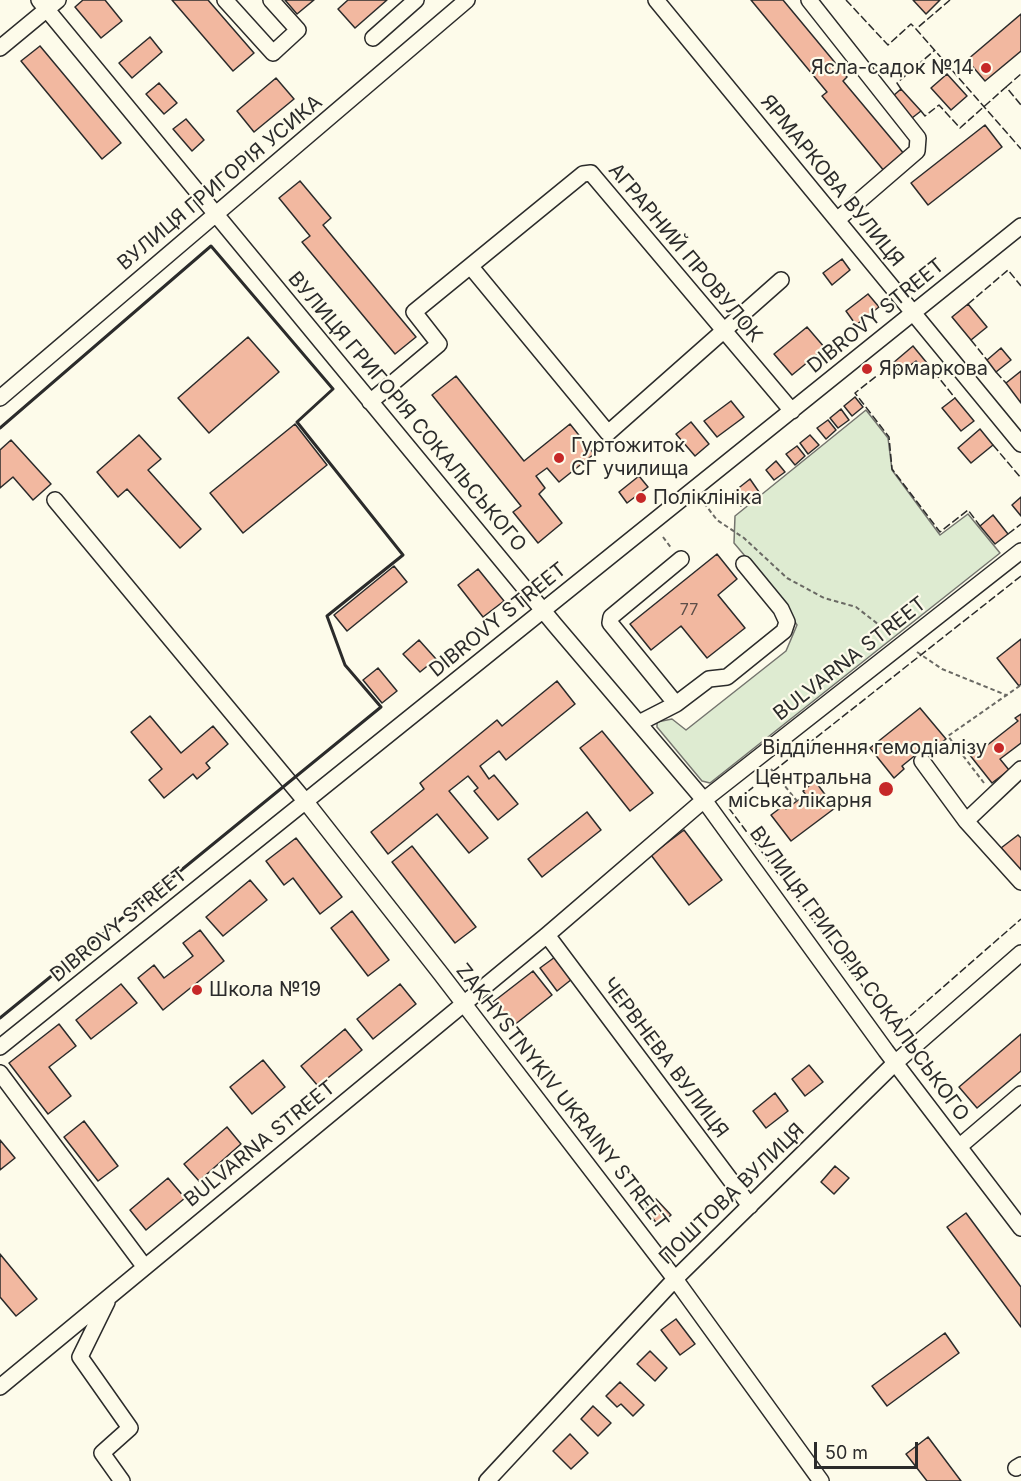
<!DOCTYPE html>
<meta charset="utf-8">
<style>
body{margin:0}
#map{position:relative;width:1021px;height:1481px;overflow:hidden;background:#fdfbea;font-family:Inter,sans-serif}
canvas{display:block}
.scale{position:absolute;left:814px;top:1442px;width:104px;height:27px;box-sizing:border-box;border:3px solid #2b2b2b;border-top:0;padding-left:8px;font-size:18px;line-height:21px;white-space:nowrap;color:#2b2b2b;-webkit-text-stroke:4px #fdfbea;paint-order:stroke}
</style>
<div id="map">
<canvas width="1021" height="1481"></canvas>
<div class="scale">50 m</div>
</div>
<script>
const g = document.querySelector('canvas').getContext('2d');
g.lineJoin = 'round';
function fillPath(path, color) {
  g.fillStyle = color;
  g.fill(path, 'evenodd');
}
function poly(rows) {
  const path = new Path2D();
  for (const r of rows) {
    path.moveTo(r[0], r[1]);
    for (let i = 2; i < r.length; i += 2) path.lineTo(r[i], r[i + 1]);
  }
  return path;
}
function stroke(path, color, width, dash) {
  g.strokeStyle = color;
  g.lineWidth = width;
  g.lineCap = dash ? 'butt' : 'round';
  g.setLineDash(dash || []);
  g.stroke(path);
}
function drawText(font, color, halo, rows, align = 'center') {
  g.font = font + ' Inter,sans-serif';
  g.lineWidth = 4.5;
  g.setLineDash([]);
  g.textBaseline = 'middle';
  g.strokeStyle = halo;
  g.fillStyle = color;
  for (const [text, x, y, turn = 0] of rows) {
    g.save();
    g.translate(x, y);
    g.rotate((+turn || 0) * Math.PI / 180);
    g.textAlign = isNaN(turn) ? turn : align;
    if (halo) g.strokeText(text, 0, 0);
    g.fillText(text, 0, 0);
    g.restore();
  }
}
const green = poly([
 [866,410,888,438,892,470,940,535,968,514,1000,553,710,783,702,781,657,727,657,722,672,719,686,730,786,651,797,625,777,594,734,543,735,516,866,410]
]);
fillPath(green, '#deebd1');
stroke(green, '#74746e', 1.5);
const building = poly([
 [83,0,105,0,122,21,101,38,75,7,83,0],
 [172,0,208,0,254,53,233,71,172,0],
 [285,0,314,0,297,14,285,0],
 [348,0,387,0,355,28,338,9,348,0],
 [751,0,783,0,847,77,843,81,905,155,885,172,822,96,827,92,751,0],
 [913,0,940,0,926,14,913,0],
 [1021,14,1021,51,985,81,967,60,1021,14],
 [150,37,162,52,132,78,119,63,150,37],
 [40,46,121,143,102,159,21,61,40,46],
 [947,74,967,96,951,110,931,88,947,74],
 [276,78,294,99,254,132,237,111,276,78],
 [159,83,177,103,164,114,146,94,159,83],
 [901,89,921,111,912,118,893,96,901,89],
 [186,119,204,140,192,151,173,129,186,119],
 [985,125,1002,147,928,205,911,183,985,125],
 [300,181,331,218,323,225,416,337,395,354,302,242,310,236,279,198,300,181],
 [842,259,850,270,832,285,823,273,842,259],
 [868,294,879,307,856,325,846,311,868,294],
 [968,304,987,327,971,340,952,317,968,304],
 [807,327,825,348,792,375,774,354,807,327],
 [248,337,279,372,209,433,178,398,248,337],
 [913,346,927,363,921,367,916,361,901,372,893,363,913,346],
 [1001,348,1011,360,996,372,987,360,1001,348],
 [1021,371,1021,403,1006,383,1021,371],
 [456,376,524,461,570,424,594,454,559,482,547,468,536,476,545,488,539,494,562,523,538,543,513,512,521,506,432,395,456,376],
 [855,397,863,407,852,416,844,406,855,397],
 [955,398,974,421,961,431,942,408,955,398],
 [731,401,744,417,717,437,704,421,731,401],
 [841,409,849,420,838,428,830,418,841,409],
 [828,420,836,430,826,439,817,428,828,420],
 [691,422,709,444,695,456,676,434,691,422],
 [295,424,327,465,243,533,210,493,295,424],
 [980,429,993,445,971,463,958,448,980,429],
 [139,435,161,459,148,470,201,529,180,548,127,489,118,497,97,472,139,435],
 [810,435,819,445,808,454,800,443,810,435],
 [11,440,51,484,33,500,13,477,0,488,0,450,11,440],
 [797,446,805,456,795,465,786,454,797,446],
 [776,461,785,472,774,480,766,470,776,461],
 [639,476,648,487,627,503,619,492,639,476],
 [750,479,759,492,741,506,731,494,750,479],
 [1021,497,1021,516,1012,505,1021,497],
 [993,515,1008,534,995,544,980,526,993,515],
 [717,554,737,579,718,595,745,628,707,658,681,626,651,650,630,624,717,554],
 [394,566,407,582,347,631,334,615,394,566],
 [478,569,504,601,483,617,458,585,478,569],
 [1021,639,1021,684,1019,686,997,658,1021,639],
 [419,640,436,659,420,672,403,654,419,640],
 [378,668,397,691,382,703,363,680,378,668],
 [557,681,575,704,506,760,499,751,480,766,489,779,494,775,518,804,498,820,474,791,478,788,468,776,449,791,488,838,469,853,437,814,388,854,371,832,424,789,420,783,497,720,502,726,557,681],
 [920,708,946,739,927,754,923,749,902,766,904,769,894,778,870,748,920,708],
 [1021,714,1021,743,1000,759,1009,770,992,783,969,754,979,746,981,750,1018,721,1015,718,1021,714],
 [150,716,181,753,213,726,228,744,206,763,210,768,197,779,193,774,164,798,149,780,162,769,131,732,150,716],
 [602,731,653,793,630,811,580,748,602,731],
 [815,781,835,808,791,841,771,815,783,806,786,809,797,801,806,795,803,791,815,781],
 [587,812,601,830,542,877,528,859,587,812],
 [684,830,722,880,689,905,651,855,684,830],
 [1018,835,1021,838,1021,872,1001,848,1018,835],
 [296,838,342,897,320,914,293,878,284,885,266,861,296,838],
 [412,846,476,927,455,943,392,862,412,846],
 [250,880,267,900,223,936,206,917,250,880],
 [352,911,389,960,368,976,331,928,352,911],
 [200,930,224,961,163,1010,138,978,154,965,164,978,193,956,183,943,200,930],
 [555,957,572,979,557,991,540,968,555,957],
 [533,971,552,995,513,1026,493,1002,533,971],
 [121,984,137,1003,91,1039,76,1020,121,984],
 [400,984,416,1004,373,1039,357,1019,400,984],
 [59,1024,76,1046,49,1067,71,1096,48,1114,9,1063,59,1024],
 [345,1029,362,1050,318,1086,301,1066,345,1029],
 [1021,1034,1021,1071,977,1108,959,1087,1021,1034],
 [263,1060,285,1087,252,1114,230,1087,263,1060],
 [809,1065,823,1082,805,1096,792,1079,809,1065],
 [775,1093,788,1111,766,1128,753,1111,775,1093],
 [84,1121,118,1166,98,1181,64,1137,84,1121],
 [227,1127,241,1144,199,1181,184,1164,227,1127],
 [0,1140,15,1158,0,1170,0,1140],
 [835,1166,849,1178,834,1194,821,1182,835,1166],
 [168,1178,185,1198,146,1230,130,1210,168,1178],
 [656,1199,671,1215,659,1226,645,1209,656,1199],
 [966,1213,1021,1287,1021,1327,947,1227,966,1213],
 [0,1254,37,1299,16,1316,0,1297,0,1254],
 [676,1319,695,1344,680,1355,661,1330,676,1319],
 [945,1333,959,1353,887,1406,872,1386,945,1333],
 [650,1351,667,1368,655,1381,637,1364,650,1351],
 [620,1382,644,1405,633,1416,621,1404,617,1407,606,1396,620,1382],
 [593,1406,611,1423,598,1436,581,1419,593,1406],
 [570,1434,588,1453,571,1469,553,1451,570,1434],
 [928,1437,961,1481,927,1481,906,1454,928,1437]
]);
fillPath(building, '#f2b8a0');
stroke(building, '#2b2b2b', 1.5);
const minor = poly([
 [39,0,555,625,704,800,886,1051,1021,1228],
 [225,0,273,53,298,30,271,0],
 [656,0,1021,444],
 [809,0,918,138,917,151,837,220],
 [373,38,416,0],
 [0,48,58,0],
 [471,267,608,433,781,280],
 [0,398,467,0],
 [370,402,439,344,414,312,583,174,591,173,792,411],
 [55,500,306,802,441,974,675,1279,821,1481],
 [681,559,611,617,610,623,676,704,709,679,727,677,784,631,787,622,781,609,744,564],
 [639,723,676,704],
 [922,761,966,821,1021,882],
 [966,821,1021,769],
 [547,935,750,1206],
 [0,1047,1021,226],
 [0,1073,144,1266],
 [960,1146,1021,1094],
 [107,1302,80,1357,130,1428,102,1453,122,1481],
 [0,1387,547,935,704,800,1021,551],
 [1016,1468,1021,1465],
 [487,1481,675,1279,895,1063,1021,953]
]);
stroke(minor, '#2b2b2b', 18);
stroke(poly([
 [704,503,717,520,744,538,787,578,824,598,856,607,892,635],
 [663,537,672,549],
 [917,652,942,669,1006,695],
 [771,769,797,801],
 [984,783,948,736,1021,685]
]), '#6a6964', 2, [4.5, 3]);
stroke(minor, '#fdfbea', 15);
stroke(poly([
 [846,0,888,45,911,24,916,29],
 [950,0,916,29,1021,149],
 [1006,87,1021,74],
 [901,89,897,83,935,50],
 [921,111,925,116,939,105,960,128,1006,87,1021,105],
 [968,304,1008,270,1021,286],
 [971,340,987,360],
 [893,363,855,393,889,437,892,469,940,532,968,510,980,526],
 [927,363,955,398],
 [996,372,1006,383],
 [993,445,1021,478],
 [1008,534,1021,524],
 [1021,576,728,807,895,1029,1021,919]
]), '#2b2b2b', 1.5, [8, 3]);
stroke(poly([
 [0,428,211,246,333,389,297,422,403,555,327,616,345,665,381,707,0,1018]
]), '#2b2b2b', 3);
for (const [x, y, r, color] of [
 [986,68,6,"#c62828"],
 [867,369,6,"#c62828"],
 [559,458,6,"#c62828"],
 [641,498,6,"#c62828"],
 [999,748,6,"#c62828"],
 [886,789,8,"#c62828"],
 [197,990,6,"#c62828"]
]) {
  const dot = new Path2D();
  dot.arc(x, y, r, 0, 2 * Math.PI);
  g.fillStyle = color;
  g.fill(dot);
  stroke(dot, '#fdfbea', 2);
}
drawText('16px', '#5d4e48', null, [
 ["77",689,610]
]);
drawText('20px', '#2b2b2b', '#fdfbea', [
 ["Ясла-садок №14",974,68,"right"],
 ["Ярмаркова",879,369],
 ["Гуртожиток",571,446],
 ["СГ училища",571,469],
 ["Поліклініка",653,498],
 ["Відділення гемодіалізу",987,748,"right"],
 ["Центральна",872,778,"right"],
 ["міська лікарня",872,801,"right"],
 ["Школа №19",209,990]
], 'left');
drawText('20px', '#2b2b2b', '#fdfbea', [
 ["ЯРМАРКОВА ВУЛИЦЯ",832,181,51],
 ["ВУЛИЦЯ ГРИГОРІЯ УСИКА",220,183,-40],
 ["АГРАРНИЙ ПРОВУЛОК",685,253,50],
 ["DIBROVY STREET",876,316,-39],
 ["ВУЛИЦЯ ГРИГОРІЯ СОКАЛЬСЬКОГО",407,412,50],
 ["DIBROVY STREET",498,620,-39],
 ["BULVARNA STREET",850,659,-38],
 ["DIBROVY STREET",119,925,-39],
 ["ВУЛИЦЯ ГРИГОРІЯ СОКАЛЬСЬКОГО",859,974,54],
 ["ЧЕРВНЕВА ВУЛИЦЯ",665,1058,53],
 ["ZAKHYSTNYKIV UKRAINY STREET",562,1097,52],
 ["BULVARNA STREET",260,1144,-39],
 ["ПОШТОВА ВУЛИЦЯ",732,1194,-44]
]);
</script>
